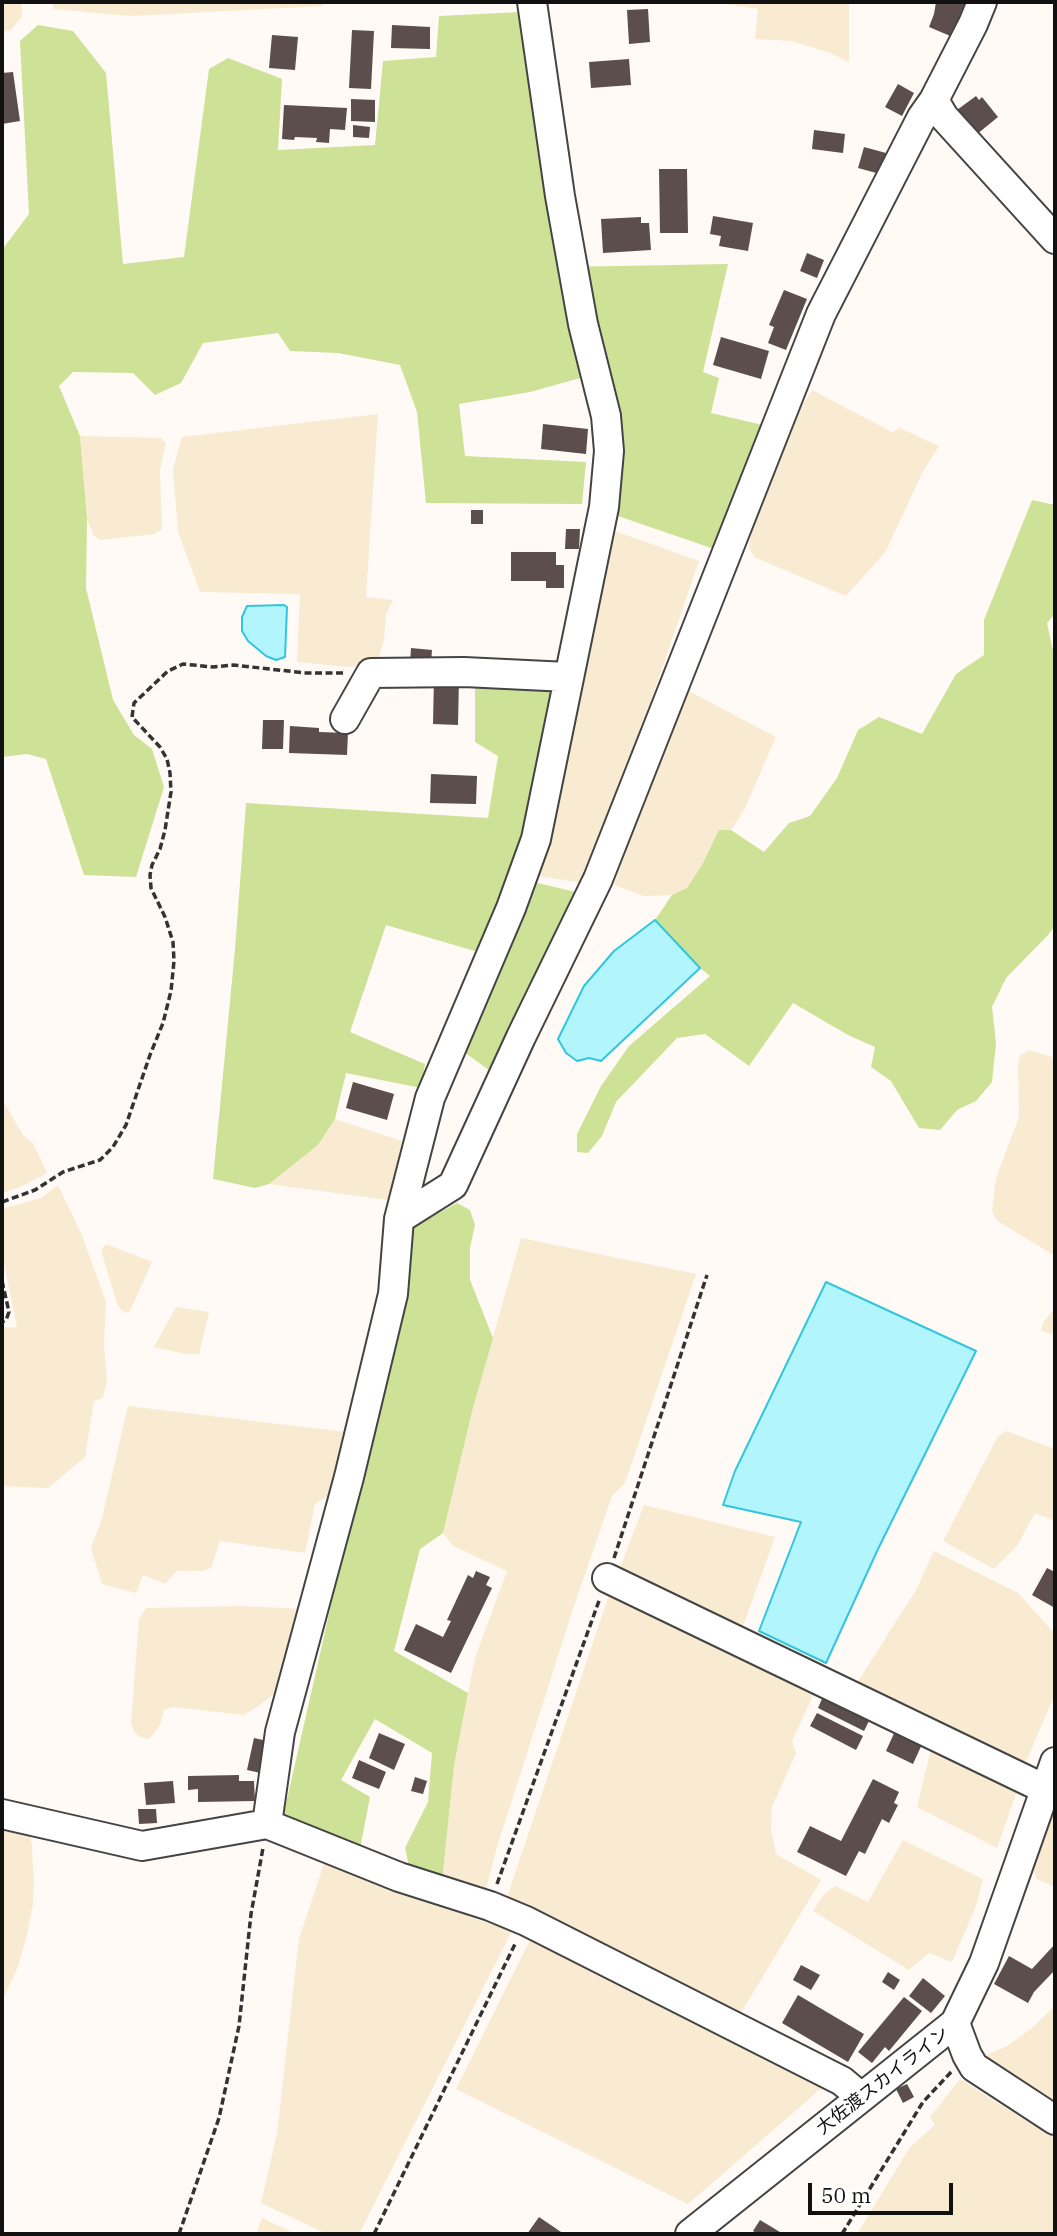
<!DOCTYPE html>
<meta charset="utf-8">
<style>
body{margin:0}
#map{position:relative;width:1057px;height:2236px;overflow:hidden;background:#fffaf5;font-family:"IBM Plex Serif",serif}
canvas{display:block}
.frame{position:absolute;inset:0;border:4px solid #111;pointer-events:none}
.scale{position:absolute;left:808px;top:2183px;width:145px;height:32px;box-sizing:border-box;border:4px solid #111;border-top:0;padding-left:9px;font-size:21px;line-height:24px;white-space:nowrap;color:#111;-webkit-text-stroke:5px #fff;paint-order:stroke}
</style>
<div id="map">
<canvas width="1057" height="2236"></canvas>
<div class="frame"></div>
<div class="scale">50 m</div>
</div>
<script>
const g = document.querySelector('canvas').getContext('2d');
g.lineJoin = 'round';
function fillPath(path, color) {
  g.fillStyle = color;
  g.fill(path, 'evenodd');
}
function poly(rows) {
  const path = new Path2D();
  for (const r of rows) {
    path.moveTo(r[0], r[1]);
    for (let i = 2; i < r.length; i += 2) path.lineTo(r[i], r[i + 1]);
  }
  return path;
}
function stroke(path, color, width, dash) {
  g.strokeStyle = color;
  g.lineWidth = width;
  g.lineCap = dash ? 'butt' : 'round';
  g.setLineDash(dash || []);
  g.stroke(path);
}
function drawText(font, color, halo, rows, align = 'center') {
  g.font = font + ' "IBM Plex Serif","Noto Sans JP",serif';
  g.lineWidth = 7;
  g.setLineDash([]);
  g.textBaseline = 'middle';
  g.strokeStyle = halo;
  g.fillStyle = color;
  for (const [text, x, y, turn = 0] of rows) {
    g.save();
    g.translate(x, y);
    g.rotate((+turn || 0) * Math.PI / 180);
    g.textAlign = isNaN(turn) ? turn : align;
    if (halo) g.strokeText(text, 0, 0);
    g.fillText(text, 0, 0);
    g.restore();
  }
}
fillPath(poly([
 [2,2,21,2,22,16,11,30,2,32],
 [53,2,323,2,323,6,131,16,53,9],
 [714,2,849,2,849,62,830,53,792,41,755,39,758,9],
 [812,390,892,432,900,428,939,446,922,473,886,551,846,596,754,557,749,547,753,525,797,414],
 [378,414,366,597,393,600,386,614,384,640,377,663,348,667,297,662,300,594,200,592,178,532,173,469,182,437],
 [80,436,161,438,166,443,160,470,162,529,155,534,100,540,94,536,87,519],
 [609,529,699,561,611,817,583,883,537,876],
 [683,688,776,737,744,810,731,830,719,831,702,865,687,889,672,895,644,896,614,885],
 [1029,1050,1055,1058,1055,1256,996,1220,992,1211,996,1178,1019,1117,1018,1066,1020,1055],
 [2,1099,23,1135,33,1143,47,1173,20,1187,2,1193],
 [335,1119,402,1141,388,1200,269,1184,318,1145],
 [58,1185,81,1233,106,1302,104,1344,107,1379,103,1398,94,1401,85,1457,48,1488,2,1486,2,1328,17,1327,2,1254,2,1209,41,1198],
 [521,1238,696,1274,625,1483,612,1496,573,1609,497,1847,485,1893,442,1882,454,1766,475,1658,507,1571,453,1546,443,1533,473,1408],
 [106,1244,152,1262,129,1313,122,1311,117,1304,101,1250],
 [176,1307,209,1312,199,1354,186,1354,154,1347],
 [1055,1308,1055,1336,1041,1330,1044,1321],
 [128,1406,346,1432,329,1495,315,1504,305,1553,220,1541,211,1568,203,1571,177,1571,165,1584,143,1575,136,1593,102,1584,91,1548,102,1518],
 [1006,1431,1055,1449,1055,1521,1035,1513,1017,1546,994,1569,943,1541,998,1436],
 [644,1505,775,1537,741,1632,618,1573],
 [934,1551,1018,1593,1055,1634,1055,1694,1025,1764,857,1683,916,1590],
 [611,1589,815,1691,792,1741,796,1753,772,1807,771,1829,776,1854,821,1880,739,2016,507,1897],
 [241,1606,307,1609,286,1685,258,1706,244,1715,172,1707,164,1710,160,1725,152,1736,147,1739,139,1736,134,1732,131,1723,139,1619,146,1608],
 [932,1745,1018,1788,997,1848,917,1807],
 [1055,1809,1055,1887,1037,1879,1033,1870],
 [2,1827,31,1834,34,1881,33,1904,26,1939,17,1969,2,2001],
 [903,1840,983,1879,976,1906,952,1962,929,1953,909,1970,813,1911,825,1893,835,1886,868,1902],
 [325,1861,363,1879,419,1900,512,1931,359,2234,327,2234,261,2203,277,2133,299,1939],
 [532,1936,824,2086,688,2204,456,2089],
 [1055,2006,1055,2108,1004,2074,986,2055,1007,2046,1032,2028],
 [960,2079,1055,2139,1055,2234,857,2234,910,2147,935,2125,930,2117],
 [262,2218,296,2234,256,2234]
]), '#f9ebd1');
fillPath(poly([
 [521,12,563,267,728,264,703,372,719,378,711,413,763,425,714,549,612,514,618,422,609,370,530,392,459,404,465,456,586,462,582,504,426,503,417,412,400,365,338,353,290,351,278,333,203,343,181,383,155,395,133,373,73,372,59,386,80,436,87,519,86,588,113,700,134,735,152,749,164,787,136,877,84,875,46,759,27,754,2,757,2,250,29,214,20,41,38,25,73,31,106,73,123,264,184,257,209,69,228,58,282,79,278,150,375,145,383,61,436,57,439,16],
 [1032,500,1055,505,1055,614,1047,623,1055,660,1055,926,1048,935,1006,978,992,1007,996,1043,992,1082,976,1101,957,1110,940,1130,919,1128,891,1081,871,1067,875,1047,848,1035,793,1003,749,1066,705,1034,677,1038,616,1102,602,1136,588,1153,577,1152,577,1134,601,1086,629,1046,710,976,700,968,655,920,672,895,687,888,702,865,719,830,731,830,764,852,789,823,810,816,837,778,858,730,879,717,922,734,956,674,984,655,984,620],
 [475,684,555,686,527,839,478,952,386,925,350,1032,425,1064,421,1088,346,1073,335,1119,318,1145,269,1184,255,1188,213,1179,235,949,246,803,488,818,498,756,475,742],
 [529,881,580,893,497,1076,460,1049],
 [457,1203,470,1210,475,1225,470,1248,470,1280,493,1338,473,1408,443,1533,420,1549,394,1651,468,1693,454,1766,442,1882,410,1871,405,1848,428,1802,432,1753,375,1719,341,1780,370,1797,360,1849,283,1817,390,1345,405,1249,414,1227]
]), '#cde296');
const water = poly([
 [284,605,287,607,285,657,276,660,266,656,248,641,242,631,242,617,247,606,284,605],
 [655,920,700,968,601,1061,589,1058,577,1061,566,1053,558,1039,584,986,614,951,655,920],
 [826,1282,976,1351,878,1549,826,1663,759,1631,801,1522,723,1505,735,1471,826,1282]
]);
fillPath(water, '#b3f5fd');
stroke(water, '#31c6dd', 2);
fillPath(poly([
 [936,2,965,2,962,21,955,38,929,27,934,14],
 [648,9,650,42,629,44,627,10],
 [392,25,430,27,430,49,391,48],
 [352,30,374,31,371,89,349,88],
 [272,35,298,37,295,70,269,68],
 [629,59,631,85,591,88,589,62],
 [13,72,20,121,2,124,2,73],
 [898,84,914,93,902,116,885,107],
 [976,96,979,100,982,97,998,117,976,135,957,110],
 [351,99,375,100,375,122,351,121],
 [284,105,347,108,345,130,330,129,329,143,316,142,317,138,295,137,294,140,282,139],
 [353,125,370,127,369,138,353,137],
 [814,130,845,134,843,153,812,149],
 [864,147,886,153,880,174,858,168],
 [659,169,687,169,688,233,660,233],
 [713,216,753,223,748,251,719,246,721,236,710,234],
 [641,217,641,223,649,223,651,250,603,253,601,219],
 [807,253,824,260,817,278,800,271],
 [784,290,807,299,786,350,768,343,774,327,769,325],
 [721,337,769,351,761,379,713,365],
 [543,424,588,429,586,454,541,449],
 [471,510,483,510,483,524,471,524],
 [566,529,580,529,579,549,565,549],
 [511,552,556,552,556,565,564,565,564,588,546,588,546,581,511,581],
 [411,648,432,650,431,664,410,663],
 [434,677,459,678,458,725,433,724],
 [263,720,284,720,283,749,262,749],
 [290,726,319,728,319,732,348,733,347,755,289,753],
 [431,774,477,776,476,804,430,803],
 [353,1082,394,1094,387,1120,346,1108],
 [1047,1568,1055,1572,1055,1608,1032,1595],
 [476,1571,490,1577,486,1585,492,1588,451,1673,404,1650,416,1624,443,1637,451,1621,447,1620,468,1575,473,1578],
 [824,1694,871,1717,864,1731,818,1708],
 [817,1713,863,1736,856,1750,810,1726],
 [896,1729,923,1742,913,1764,886,1751],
 [379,1733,405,1744,394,1770,369,1758],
 [254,1738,272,1742,265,1774,247,1770],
 [359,1760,386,1772,379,1789,352,1778],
 [239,1775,239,1781,254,1781,255,1801,198,1802,198,1789,188,1790,188,1776],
 [415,1777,427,1781,423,1794,411,1791],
 [873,1779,899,1792,894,1803,898,1805,889,1823,882,1819,865,1854,859,1851,846,1876,797,1852,810,1826,841,1841],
 [173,1781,175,1803,146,1805,144,1783],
 [138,1809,156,1809,157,1823,139,1824],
 [1055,1944,1055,1970,1034,1992,1028,2003,994,1984,1009,1956,1032,1969],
 [801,1965,820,1975,811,1990,793,1980],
 [888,1972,900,1980,894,1990,882,1982],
 [923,1978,945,1996,931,2013,909,1996],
 [798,1995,864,2034,848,2062,782,2023],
 [904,1997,922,2011,889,2051,885,2047,872,2063,858,2052],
 [907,2084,914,2097,903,2103,896,2089],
 [539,2217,564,2234,527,2234],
 [760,2220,780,2232,779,2234,758,2234,753,2231]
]), '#5b4e4c');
const minor = poly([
 [934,100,944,117,1055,239],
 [345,719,371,673,464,672,568,677],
 [399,1219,453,1185,521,1037,598,879,821,314,922,117,934,100,973,24,982,2],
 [607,1578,1045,1789],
 [2,1814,142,1846,267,1824,399,1877,490,1906,526,1921,842,2081,861,2097],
 [267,1824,280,1732,349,1477,393,1294,399,1219,430,1098,511,908,536,839,604,507,609,451,606,416,583,324,560,196,532,2],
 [955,2023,967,2055,974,2067,1055,2120],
 [690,2234,955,2023,984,1963,1055,1762]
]);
stroke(minor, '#444', 32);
stroke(poly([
 [2,1202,35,1190,63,1172,100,1160,113,1147,126,1125,150,1055,163,1023,171,991,174,961,173,942,165,917,151,888,150,875,152,865,160,849,165,830,171,792,170,773,167,759,160,747,132,717,134,703,168,671,183,664,213,667,233,665,306,673,345,673],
 [2,1281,9,1312,6,1320,2,1322],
 [614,1558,707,1275],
 [497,1884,600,1598],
 [179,2234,219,2118,239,2026,251,1914,263,1848],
 [374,2234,516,1942],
 [842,2234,923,2102,952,2071]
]), '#333', 3.5, [7, 3.5]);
stroke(minor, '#fff', 28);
drawText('18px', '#111', '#fff', [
 ["大佐渡スカイライン",883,2081,-38]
]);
</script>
